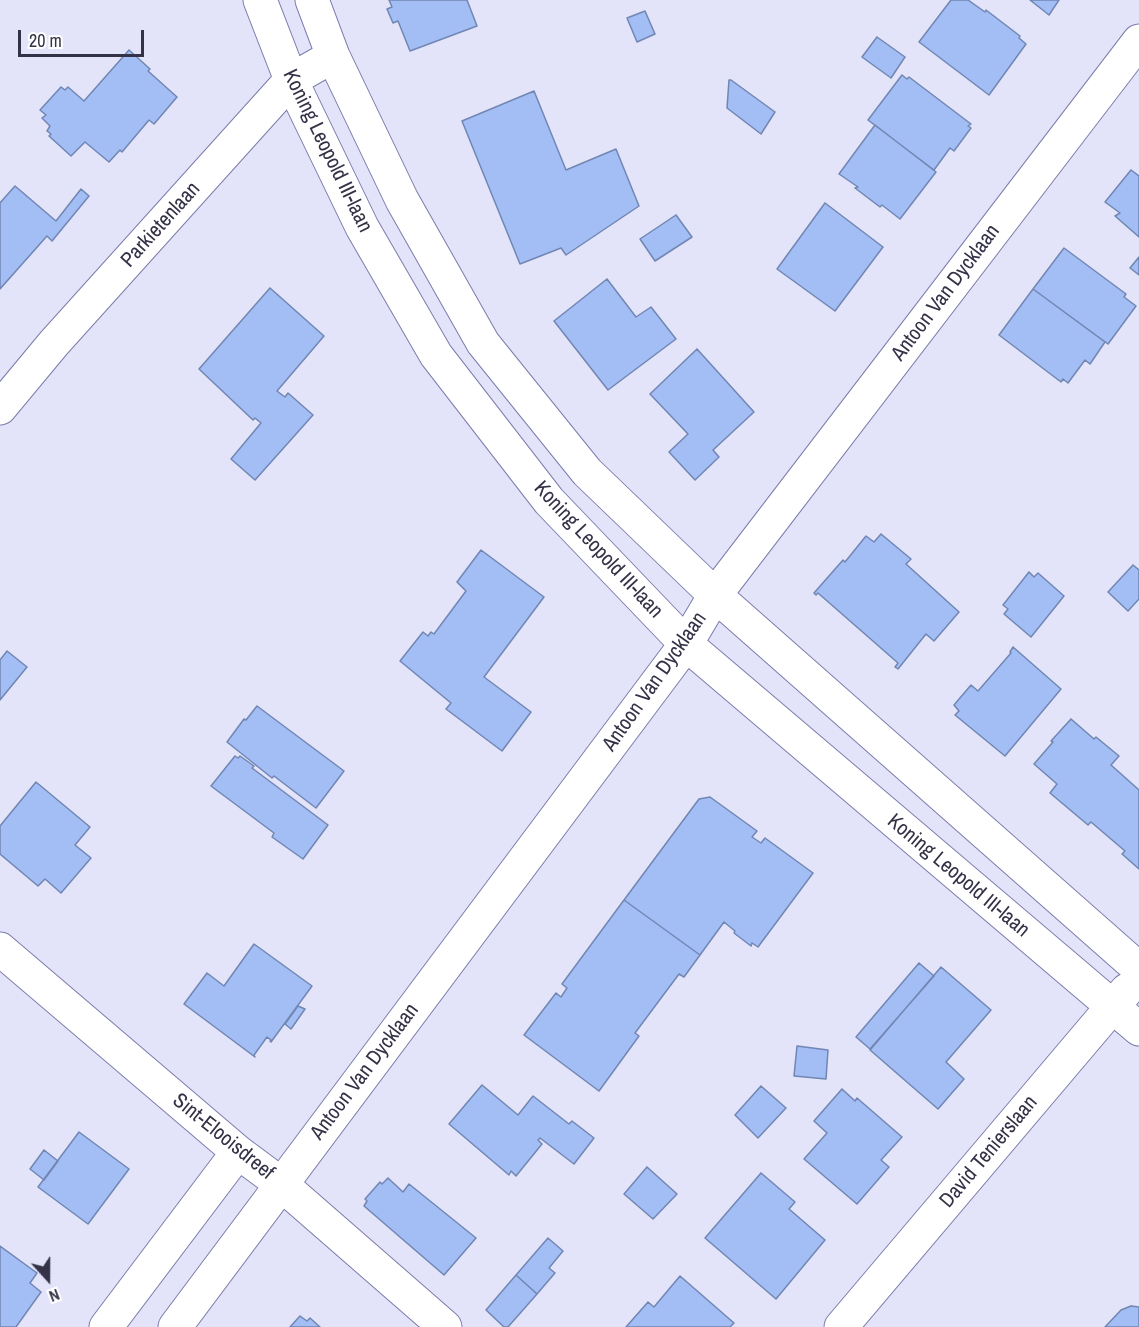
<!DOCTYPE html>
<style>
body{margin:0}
#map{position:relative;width:1139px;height:1327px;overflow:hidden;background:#e3e4f9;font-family:"Archivo Narrow",sans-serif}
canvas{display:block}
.north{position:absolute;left:18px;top:1249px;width:60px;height:60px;-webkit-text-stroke:4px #fff;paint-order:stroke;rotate:159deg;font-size:16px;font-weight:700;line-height:24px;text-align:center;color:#333247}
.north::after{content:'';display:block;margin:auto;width:21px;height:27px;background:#333247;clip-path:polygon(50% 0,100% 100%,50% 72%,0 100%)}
.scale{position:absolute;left:18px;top:30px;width:126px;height:27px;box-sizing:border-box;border:3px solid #333247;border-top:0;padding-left:8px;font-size:18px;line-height:21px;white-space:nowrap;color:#333247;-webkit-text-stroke:4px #fff;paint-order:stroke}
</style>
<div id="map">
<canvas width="1139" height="1327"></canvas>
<div class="north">N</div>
<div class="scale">20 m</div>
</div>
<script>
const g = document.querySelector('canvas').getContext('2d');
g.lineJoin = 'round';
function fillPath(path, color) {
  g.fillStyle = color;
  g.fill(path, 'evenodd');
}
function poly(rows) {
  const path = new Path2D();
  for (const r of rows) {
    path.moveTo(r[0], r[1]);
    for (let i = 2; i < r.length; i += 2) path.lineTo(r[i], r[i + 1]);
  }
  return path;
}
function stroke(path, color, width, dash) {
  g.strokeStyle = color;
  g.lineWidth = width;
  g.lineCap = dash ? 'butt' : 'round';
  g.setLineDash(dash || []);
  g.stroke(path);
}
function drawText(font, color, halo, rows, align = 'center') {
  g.font = font + ' "Archivo Narrow",sans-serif';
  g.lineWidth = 5;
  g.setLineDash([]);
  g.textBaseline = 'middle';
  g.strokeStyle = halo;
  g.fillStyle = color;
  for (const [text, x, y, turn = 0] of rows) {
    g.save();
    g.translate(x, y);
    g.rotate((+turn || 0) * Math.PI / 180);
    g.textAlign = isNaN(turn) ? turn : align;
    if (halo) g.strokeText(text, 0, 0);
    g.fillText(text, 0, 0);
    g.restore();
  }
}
const building = poly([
 [389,0,467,0,477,26,410,51,398,21,393,23,387,9,392,7,389,0],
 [951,0,968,0,985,12,986,10,1020,36,1019,38,1026,44,989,95,919,42,951,0],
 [1030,0,1059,0,1049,15,1030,0],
 [645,11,655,34,637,42,627,18,645,11],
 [877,37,905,57,891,78,862,57,877,37],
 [129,50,150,69,148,71,177,97,154,124,149,120,122,152,120,150,109,162,85,142,71,156,49,136,51,134,47,131,50,126,42,118,46,115,40,110,61,87,65,90,68,87,84,101,129,50],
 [902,75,907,79,909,77,971,124,968,126,971,128,954,151,950,148,934,170,868,120,902,75],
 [729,80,731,80,775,112,761,134,727,108,729,80],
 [534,91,566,170,616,149,639,206,566,255,561,248,520,264,462,121,534,91],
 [875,125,936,172,900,219,882,205,880,207,855,188,858,187,839,174,875,125],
 [1131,170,1139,176,1139,237,1115,216,1120,213,1105,202,1131,170],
 [15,186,56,221,81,189,89,196,52,241,47,236,0,289,0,203,15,186],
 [825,203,883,247,835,311,777,269,825,203],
 [676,215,692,237,655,261,640,239,676,215],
 [1064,248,1126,294,1124,297,1136,306,1108,344,1033,289,1064,248],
 [1139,257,1139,275,1130,268,1139,257],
 [607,279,636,317,651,307,676,339,608,390,554,321,607,279],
 [270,288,324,336,277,391,285,397,288,393,313,415,255,480,231,459,261,423,255,418,253,420,199,369,270,288],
 [1033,289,1105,342,1090,364,1085,360,1068,383,1063,379,1061,382,999,335,1033,289],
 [697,349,754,412,713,450,719,457,695,480,669,452,688,434,650,394,697,349],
 [881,534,911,559,906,564,959,612,934,641,926,634,898,669,895,667,898,663,818,593,816,595,814,593,843,560,845,562,866,536,874,542,881,534],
 [481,550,544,597,484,677,531,712,502,751,446,709,451,703,400,661,423,632,428,636,431,632,434,634,466,591,457,582,481,550],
 [1133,565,1139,570,1139,599,1128,611,1108,592,1133,565],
 [1029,572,1034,577,1038,573,1064,596,1031,637,1004,614,1008,609,1003,605,1029,572],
 [1013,647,1061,689,1005,756,955,715,959,711,954,705,971,685,978,691,1011,653,1010,652,1013,647],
 [7,651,27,667,0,700,0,660,7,651],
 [257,706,344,771,316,808,274,776,272,778,227,742,244,719,246,720,257,706],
 [1071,719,1094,739,1096,737,1119,756,1111,765,1139,790,1139,869,1122,854,1125,851,1091,822,1088,825,1050,793,1057,784,1034,764,1053,742,1051,741,1071,719],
 [235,756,238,758,240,756,254,766,252,768,328,825,303,859,272,837,274,833,211,786,235,756],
 [36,782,90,827,75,845,91,858,61,893,45,879,38,886,0,854,0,826,36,782],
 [710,797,757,831,752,837,761,843,765,838,813,873,758,947,752,943,751,946,734,933,735,931,724,922,700,955,624,900,699,799,710,797],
 [624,900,700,955,684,977,679,974,635,1033,639,1036,599,1091,524,1035,556,993,561,997,567,988,562,984,624,900],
 [254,944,312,986,271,1042,270,1041,271,1040,267,1037,254,1055,255,1057,184,1004,207,973,224,986,254,944],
 [919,963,934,976,870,1049,856,1037,919,963],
 [941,967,991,1010,946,1062,964,1079,938,1109,870,1050,941,967],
 [298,1006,305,1009,291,1029,285,1024,298,1006],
 [797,1046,828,1050,826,1079,794,1076,797,1046],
 [482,1085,518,1115,533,1096,569,1124,572,1121,594,1138,574,1164,540,1138,538,1140,542,1144,516,1176,511,1171,509,1175,449,1124,482,1085],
 [761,1086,786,1108,758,1138,735,1115,761,1086],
 [842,1089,855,1101,857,1098,902,1137,881,1160,889,1167,857,1204,804,1159,827,1133,814,1121,842,1089],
 [79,1132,129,1169,88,1224,38,1187,79,1132],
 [44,1150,58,1161,44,1180,30,1169,44,1150],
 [647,1167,677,1194,653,1219,624,1194,647,1167],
 [761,1173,795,1202,789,1209,825,1240,776,1299,705,1238,761,1173],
 [388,1178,403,1192,409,1184,476,1238,444,1275,364,1206,367,1201,365,1199,380,1182,382,1184,388,1178],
 [548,1238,563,1251,549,1268,555,1273,537,1294,516,1275,548,1238],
 [0,1246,37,1273,30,1283,41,1292,16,1327,0,1327,0,1246],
 [516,1275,537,1294,508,1327,504,1327,486,1310,516,1275],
 [680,1276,734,1323,730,1327,626,1327,648,1302,654,1307,680,1276],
 [1131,1306,1139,1307,1139,1327,1105,1327,1121,1310,1131,1306],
 [300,1316,307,1321,310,1318,320,1327,290,1327,300,1316]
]);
fillPath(building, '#a3bef5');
stroke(building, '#7186b3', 1.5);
const minor = poly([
 [260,0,291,80,362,227,436,355,549,501,686,644,1139,1029],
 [312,0,333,56,402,200,483,343,587,472,715,595,1139,969],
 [0,408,54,343,291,80,333,56],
 [0,949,238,1152,281,1184,445,1327],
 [106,1327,238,1152],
 [175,1327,686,644,715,595,1139,41],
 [841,1327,1112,1007,1127,990]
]);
stroke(minor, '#7c7cac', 35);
stroke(minor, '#fff', 33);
drawText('21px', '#333247', '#fff', [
 ["Koning Leopold III-laan",327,151,64],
 ["Parkietenlaan",161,225,-48],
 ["Antoon Van Dycklaan",946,293,-53],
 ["Koning Leopold III-laan",598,550,47],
 ["Antoon Van Dycklaan",655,682,-55],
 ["Koning Leopold III-laan",958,876,40],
 ["Antoon Van Dycklaan",365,1072,-53],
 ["Sint-Elooisdreef",223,1137,39],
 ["David Tenierslaan",989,1152,-50]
]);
</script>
